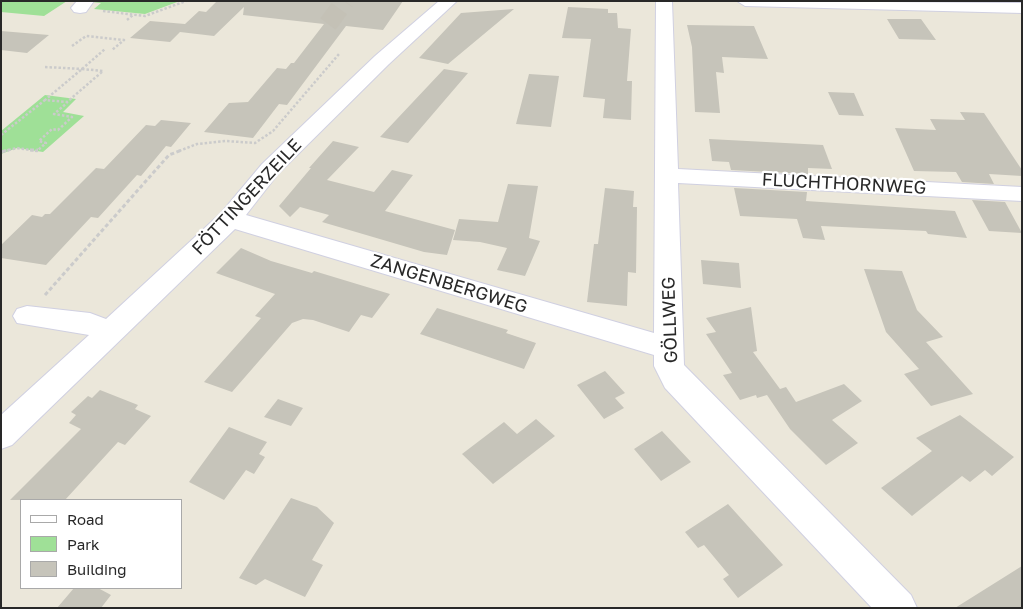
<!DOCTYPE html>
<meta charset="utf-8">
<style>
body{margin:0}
#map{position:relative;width:1023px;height:609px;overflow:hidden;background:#ebe7da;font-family:"Golos Text",sans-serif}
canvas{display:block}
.frame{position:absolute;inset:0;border:2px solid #282828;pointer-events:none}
.legend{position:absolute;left:20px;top:499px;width:162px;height:90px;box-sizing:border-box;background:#fff;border:1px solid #a9a9a9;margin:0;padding:6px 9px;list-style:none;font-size:15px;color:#282828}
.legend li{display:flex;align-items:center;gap:10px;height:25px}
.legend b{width:25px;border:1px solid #a9a9a9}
</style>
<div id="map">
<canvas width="1023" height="609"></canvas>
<div class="frame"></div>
<ul class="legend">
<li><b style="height:6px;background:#fff"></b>Road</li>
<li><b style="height:14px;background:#9fe097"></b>Park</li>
<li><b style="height:14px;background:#c6c4ba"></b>Building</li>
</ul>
</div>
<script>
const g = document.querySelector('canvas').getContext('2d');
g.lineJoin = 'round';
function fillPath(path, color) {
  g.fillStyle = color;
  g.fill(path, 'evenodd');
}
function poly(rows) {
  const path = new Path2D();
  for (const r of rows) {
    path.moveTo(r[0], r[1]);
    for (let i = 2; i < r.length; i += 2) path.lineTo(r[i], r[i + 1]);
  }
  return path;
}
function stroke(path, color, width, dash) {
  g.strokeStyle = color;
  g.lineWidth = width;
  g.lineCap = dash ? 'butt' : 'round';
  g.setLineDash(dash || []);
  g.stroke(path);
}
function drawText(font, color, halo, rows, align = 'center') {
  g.font = font + ' "Golos Text",sans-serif';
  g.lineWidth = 4.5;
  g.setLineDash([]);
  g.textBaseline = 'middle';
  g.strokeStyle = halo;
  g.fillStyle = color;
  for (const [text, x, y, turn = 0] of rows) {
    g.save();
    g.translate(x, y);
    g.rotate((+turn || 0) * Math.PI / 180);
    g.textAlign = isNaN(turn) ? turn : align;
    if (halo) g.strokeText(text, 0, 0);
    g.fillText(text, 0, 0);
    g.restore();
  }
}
fillPath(poly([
 [1,1,67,1,44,16,1,12],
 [180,1,145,14,94,9,101,3,92,2],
 [45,95,76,99,63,112,84,116,43,152,17,148,1,154,1,131]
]), '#9fe097');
fillPath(poly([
 [217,1,403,1,383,30,346,26,287,105,279,104,253,138,204,132,229,103,248,102,277,68,286,69,291,63,294,63,324,24,243,15,244,7,214,36,180,32,170,42,130,38,150,21,185,24,199,11,206,12],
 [568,7,608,9,608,13,617,13,618,28,631,29,627,81,632,81,631,120,603,118,605,99,583,97,591,39,562,38],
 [514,9,448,64,419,58,461,13],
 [887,19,921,19,936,40,899,39],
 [687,25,754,26,768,59,722,57,724,73,716,72,720,113,695,112,692,47],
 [1,31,49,35,27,53,1,50],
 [444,69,468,73,408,143,380,137],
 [529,74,559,76,551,127,516,124],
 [828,92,854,93,864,116,839,115],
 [960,112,984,113,1022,170,1022,176,989,174,994,184,962,182,956,172,914,171,895,128,936,130,930,119,965,120],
 [161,120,191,123,171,147,166,146,141,176,137,175,98,218,91,217,46,265,1,258,1,245,32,215,42,217,45,214,50,214,96,168,104,169,146,125,155,126],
 [709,139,823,145,832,169,808,168,808,174,731,170,729,162,712,161],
 [333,141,359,147,327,180,374,192,392,170,413,175,385,211,455,230,447,255,424,252,322,222,329,215,300,207,290,217,279,206,311,168,309,168],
 [508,184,538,186,529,238,540,241,525,276,497,270,507,248,480,242,453,240,459,219,498,222],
 [605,188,634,191,633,207,637,207,636,273,628,272,627,306,587,302,594,244,598,244],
 [734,188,807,192,806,201,955,211,967,238,928,234,926,231,821,226,825,240,803,238,797,219,740,216],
 [972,200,1005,202,1022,233,989,231],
 [241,248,271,261,312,273,314,271,390,294,372,318,361,315,349,332,313,320,303,319,292,323,232,392,204,382,261,318,255,316,275,294,216,273],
 [701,260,739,263,741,288,703,284],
 [864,269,902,271,917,310,943,337,926,342,973,394,931,406,904,374,919,369,886,332],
 [751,307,757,351,753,352,780,389,786,387,796,402,844,384,862,401,832,420,858,443,826,465,790,429,767,395,757,398,756,395,740,400,723,375,732,373,706,334,716,332,706,318],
 [437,308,508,330,506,333,536,343,524,369,420,334],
 [605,371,625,393,615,398,624,408,604,419,577,385],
 [100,390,138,405,135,409,151,416,125,445,118,442,65,500,10,500,81,429,69,423,76,415,71,412,88,396,92,398],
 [278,399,303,408,291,426,264,417],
 [960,415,1014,457,992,476,985,470,970,482,962,476,912,516,881,488,932,451,916,438],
 [536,419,555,436,493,484,462,454,504,422,517,434],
 [229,427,267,442,259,454,265,457,254,474,246,470,224,500,189,482],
 [662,431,691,462,661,481,634,449],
 [291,498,317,507,334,523,312,560,323,565,305,597,265,579,256,585,239,578],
 [728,504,783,565,738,598,723,579,729,575,704,545,698,548,685,532],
 [1022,566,1022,608,955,608],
 [74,588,98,588,111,595,101,608,57,608]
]), '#c6c4ba');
stroke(poly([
 [328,24,345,1]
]), '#c4c1b6', 19, [19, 9]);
const minor = poly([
 [77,1,94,1,86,12,80,13,74,12,71,8,77,1],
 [439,1,457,1,389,64,278,174,246,215,654,333,656,1,672,1,678,169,1022,187,1022,201,678,183,684,365,911,595,917,608,872,608,665,388,654,366,654,355,235,229,12,445,1,449,1,415,89,335,17,323,13,316,17,309,27,306,90,313,106,319,221,213,262,164,375,56,439,1],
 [737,1,1022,3,1022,13,745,6,737,1]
]);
stroke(minor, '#d0d0e1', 2);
stroke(poly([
 [103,11,145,16,186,1],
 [127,20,134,14],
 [72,46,86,36,124,40,112,50],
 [45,67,82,69],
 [82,69,103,71,67,102,45,100,82,69],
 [82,69,105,49],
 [1,135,45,100],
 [4,151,17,148,37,151,46,143,39,141,52,129,58,130,72,117,54,114,67,103],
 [179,151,197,144,226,141,255,143,273,131,339,54]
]), '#cbcbcb', 2.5, [2.5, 2]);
stroke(poly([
 [30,150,38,150],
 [1,152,9,150],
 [45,295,169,155,182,150]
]), '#cbcbcb', 3, [4, 2.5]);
fillPath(minor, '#fff');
drawText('18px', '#282828', '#fff', [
 ["FLUCHTHORNWEG",844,184,3],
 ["FÖTTINGERZEILE",247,197,-47],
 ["ZANGENBERGWEG",449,284,17],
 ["GÖLLWEG",670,320,-92]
]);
</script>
